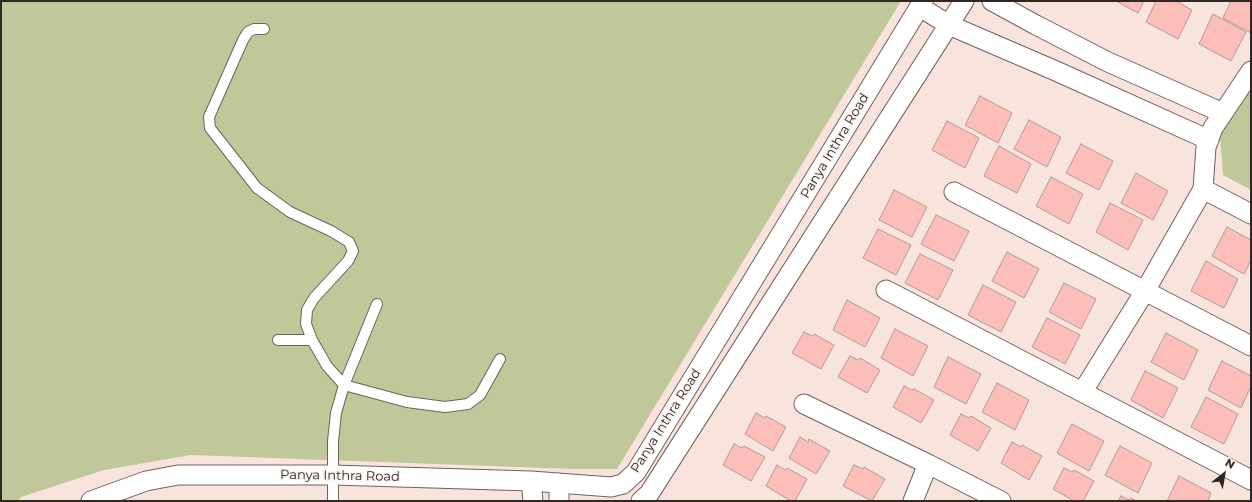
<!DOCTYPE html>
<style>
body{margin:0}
#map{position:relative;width:1252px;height:502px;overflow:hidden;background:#f8e4dd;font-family:Montserrat,sans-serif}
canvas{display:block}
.frame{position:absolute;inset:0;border:2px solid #2e2724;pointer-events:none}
.north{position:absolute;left:1204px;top:454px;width:40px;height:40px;-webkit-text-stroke:3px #fcf4f2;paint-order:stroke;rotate:31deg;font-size:11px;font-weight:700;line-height:16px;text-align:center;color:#2e2724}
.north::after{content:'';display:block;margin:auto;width:14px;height:18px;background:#2e2724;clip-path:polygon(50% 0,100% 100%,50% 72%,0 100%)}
</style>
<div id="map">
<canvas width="1252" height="502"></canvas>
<div class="frame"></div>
<div class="north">N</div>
</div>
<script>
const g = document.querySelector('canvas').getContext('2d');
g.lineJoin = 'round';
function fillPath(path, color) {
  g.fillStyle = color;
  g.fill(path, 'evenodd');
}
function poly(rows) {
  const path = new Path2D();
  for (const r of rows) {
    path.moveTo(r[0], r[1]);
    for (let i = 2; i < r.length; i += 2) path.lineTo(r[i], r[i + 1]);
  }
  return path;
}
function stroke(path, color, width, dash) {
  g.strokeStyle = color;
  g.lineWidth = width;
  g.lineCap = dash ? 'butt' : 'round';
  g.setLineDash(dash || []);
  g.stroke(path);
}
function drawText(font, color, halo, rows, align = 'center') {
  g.font = font + ' Montserrat,sans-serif';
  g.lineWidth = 3.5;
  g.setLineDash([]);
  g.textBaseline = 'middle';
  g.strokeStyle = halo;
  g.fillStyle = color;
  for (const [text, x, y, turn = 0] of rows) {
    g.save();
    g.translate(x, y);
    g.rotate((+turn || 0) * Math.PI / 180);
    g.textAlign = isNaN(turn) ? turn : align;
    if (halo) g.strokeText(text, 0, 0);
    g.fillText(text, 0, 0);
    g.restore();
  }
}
fillPath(poly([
 [1,1,901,1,617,469,573,469,191,455,104,470,21,497,18,501,1,501],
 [1251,88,1251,190,1223,175,1220,134]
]), '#c0c798');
const building = poly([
 [1116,1,1144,1,1138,13,1116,1],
 [1156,1,1176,1,1192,10,1178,39,1146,22,1156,1],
 [1231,1,1251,1,1251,33,1223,18,1231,1],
 [1213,14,1246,32,1231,61,1199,44,1213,14],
 [980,96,1012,113,998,143,965,125,980,96],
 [1029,120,1061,137,1047,167,1014,149,1029,120],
 [947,121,979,138,965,168,932,150,947,121],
 [1081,144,1113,161,1099,190,1066,173,1081,144],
 [999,146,1031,164,1017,193,984,176,999,146],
 [1136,173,1168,191,1153,220,1121,203,1136,173],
 [1051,177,1083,194,1069,224,1036,206,1051,177],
 [894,190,927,207,912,237,879,220,894,190],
 [1110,203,1143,220,1128,250,1096,232,1110,203],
 [936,215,969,231,954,261,921,244,936,215],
 [1227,227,1251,240,1251,260,1244,274,1212,256,1227,227],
 [878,229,911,245,896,275,863,258,878,229],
 [1007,252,1039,269,1024,298,992,281,1007,252],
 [920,254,953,270,938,300,905,283,920,254],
 [1206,261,1238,279,1224,308,1191,291,1206,261],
 [1064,283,1096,299,1081,329,1049,312,1064,283],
 [983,285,1016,302,1001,332,968,315,983,285],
 [847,300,880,318,865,347,833,330,847,300],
 [1047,318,1080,335,1065,364,1032,347,1047,318],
 [895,329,928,346,913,376,881,358,895,329],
 [804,332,812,336,814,334,834,345,821,369,792,353,804,332],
 [1166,333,1198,350,1184,380,1151,362,1166,333],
 [850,356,858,360,860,358,880,370,867,393,838,377,850,356],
 [948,357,981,374,966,404,934,387,948,357],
 [1222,361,1251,376,1251,386,1241,408,1208,390,1222,361],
 [1145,371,1178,388,1163,418,1131,400,1145,371],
 [997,383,1029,400,1015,430,982,412,997,383],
 [904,386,912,390,914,389,934,400,921,423,893,407,904,386],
 [1206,397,1238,414,1224,444,1191,427,1206,397],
 [756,413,765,418,766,416,786,427,773,451,745,434,756,413],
 [961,414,969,418,971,416,991,428,978,451,950,435,961,414],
 [1072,424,1104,441,1089,471,1057,453,1072,424],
 [800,437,808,442,809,439,830,451,816,474,789,458,800,437],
 [1012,442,1021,447,1022,445,1042,456,1029,480,1001,463,1012,442],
 [734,444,742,448,744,446,765,457,751,481,723,465,734,444],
 [1120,446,1152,463,1138,493,1105,475,1120,446],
 [777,465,785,470,787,468,807,479,795,501,791,501,766,486,777,465],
 [854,465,863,469,864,467,885,479,872,501,843,486,854,465],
 [1064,468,1072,472,1074,470,1094,481,1083,501,1074,501,1053,489,1064,468],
 [1179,476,1211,493,1208,501,1167,501,1179,476],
 [1121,496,1129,500,1131,498,1136,501,1118,501,1121,496]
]);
fillPath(building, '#fbbeb9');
stroke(building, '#af9b9a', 1);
const lane = poly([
 [264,29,254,29,248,32,243,40,209,117,210,128,257,188,290,212,331,231,349,242,353,251,348,261,314,298,307,310,306,324,312,340,327,366,344,385,407,402,445,407,468,404,480,395,500,359],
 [278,340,312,340],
 [333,501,333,441,336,413,344,385,377,304]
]);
const street = poly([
 [992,1,1036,25,1108,62,1223,113],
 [920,7,949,25,1056,71,1209,140],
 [1203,189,1251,214],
 [954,192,1251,346],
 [886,290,1251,480],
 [1083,391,1145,291,1203,189,1206,147,1213,128,1251,71],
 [804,404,928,464],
 [531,481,533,501],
 [91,501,146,481,178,475,333,475,531,481,611,487,623,484,636,472,923,1],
 [559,501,559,483],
 [641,501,649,494,964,1],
 [913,501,928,464,1001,501]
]);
stroke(lane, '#72615b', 12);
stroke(street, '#72615b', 21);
stroke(lane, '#fff', 10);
stroke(street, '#fff', 19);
drawText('13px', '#2e2724', '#fcf4f2', [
 ["Panya Inthra Road",835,146,-59],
 ["Panya Inthra Road",666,421,-58],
 ["Panya Inthra Road",340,476,1]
]);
</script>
